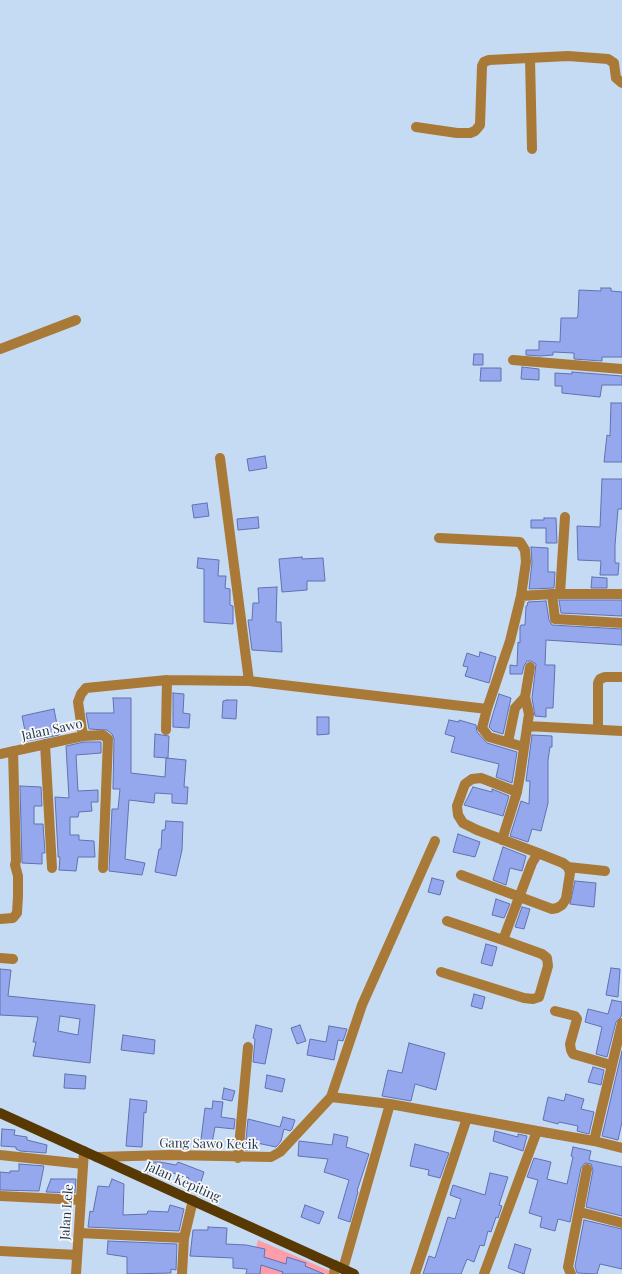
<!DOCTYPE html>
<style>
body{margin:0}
canvas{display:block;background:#c5daf3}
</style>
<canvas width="622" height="1274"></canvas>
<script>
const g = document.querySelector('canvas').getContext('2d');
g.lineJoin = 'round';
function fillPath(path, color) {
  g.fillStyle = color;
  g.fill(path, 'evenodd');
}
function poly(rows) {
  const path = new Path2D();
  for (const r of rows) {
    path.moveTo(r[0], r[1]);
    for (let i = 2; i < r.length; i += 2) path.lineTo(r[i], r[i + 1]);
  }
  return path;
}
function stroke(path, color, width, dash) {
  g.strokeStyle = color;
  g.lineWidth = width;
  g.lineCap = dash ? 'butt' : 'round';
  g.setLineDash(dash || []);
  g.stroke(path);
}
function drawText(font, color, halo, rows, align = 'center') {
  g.font = font + ' "Playfair Display",serif';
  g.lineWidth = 3.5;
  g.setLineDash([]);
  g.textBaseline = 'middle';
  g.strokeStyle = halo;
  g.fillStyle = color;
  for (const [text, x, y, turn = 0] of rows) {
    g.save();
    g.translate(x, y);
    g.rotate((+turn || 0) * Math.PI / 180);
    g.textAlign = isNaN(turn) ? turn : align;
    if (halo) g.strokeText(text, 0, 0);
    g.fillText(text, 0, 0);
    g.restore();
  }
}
fillPath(poly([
 [258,1240,337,1274,250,1274]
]), '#fc9ea9');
const building = poly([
 [601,288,611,288,611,291,622,292,622,357,602,357,602,361,574,359,574,353,553,352,553,355,540,356,526,355,526,350,539,350,539,341,560,342,561,318,577,318,578,315,579,290,601,291,601,288],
 [474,354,483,354,483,365,473,365,474,354],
 [522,367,539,369,539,380,521,379,522,367],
 [481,368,501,368,501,381,480,381,481,368],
 [572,372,622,376,622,385,602,385,600,397,562,393,562,386,555,386,555,373,572,374,572,372],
 [611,403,622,403,622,462,604,462,607,435,610,436,611,403],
 [265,456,267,468,249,471,247,459,265,456],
 [602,479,622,479,622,509,618,509,615,545,615,563,619,563,618,575,600,575,601,561,578,560,577,526,600,527,602,479],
 [207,503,209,516,194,518,192,505,207,503],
 [258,517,259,528,238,530,237,519,258,517],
 [544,518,556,518,557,543,546,543,546,528,531,528,531,520,544,520,544,518],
 [531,547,548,548,548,572,555,572,554,588,529,589,532,563,531,547],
 [302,557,302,559,323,558,325,581,307,581,307,590,282,592,279,559,302,557],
 [198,558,219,560,218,576,226,576,225,588,230,589,230,605,233,606,233,624,204,622,204,569,197,568,198,558],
 [592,577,607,578,607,588,591,588,592,577],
 [277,587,276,622,281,622,282,652,252,650,248,620,252,620,253,603,259,603,258,588,277,587],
 [559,600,622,600,622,616,561,613,559,600],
 [546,601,549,620,552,625,622,629,622,645,546,640,545,665,555,665,553,708,546,708,546,717,535,716,532,698,536,664,531,661,527,661,524,666,522,674,510,674,510,665,517,666,518,642,520,643,520,627,521,625,525,625,526,606,527,606,528,602,546,601],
 [480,652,496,657,489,683,465,676,468,667,463,666,467,653,479,657,480,652],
 [173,693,184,694,183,713,190,714,189,728,173,727,173,693],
 [499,694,511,698,503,734,493,731,489,727,499,694],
 [113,698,131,698,131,773,165,777,166,758,186,760,184,787,188,787,187,804,172,803,172,794,155,793,154,803,129,800,125,859,145,863,142,875,109,871,112,809,118,809,120,789,113,789,114,739,112,734,107,730,89,729,86,713,114,713,113,698],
 [227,700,237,700,236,719,222,718,223,701,227,700],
 [54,709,59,735,27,741,22,716,54,709],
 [317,717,329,717,329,734,317,735,317,717],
 [449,720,459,722,459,720,476,725,477,732,487,743,517,752,512,783,496,777,499,764,451,752,455,737,445,734,449,720],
 [155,734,169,736,168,758,154,757,155,734],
 [532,735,552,736,552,747,550,747,548,760,548,803,541,831,532,829,528,842,510,836,521,801,529,804,530,781,526,781,532,735],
 [84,742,101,742,101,753,76,755,78,791,98,790,98,802,91,802,92,811,79,812,78,817,70,817,70,835,79,835,79,840,94,841,95,857,78,857,76,871,59,870,60,857,58,857,58,853,55,797,69,798,66,746,84,742],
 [20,786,41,787,42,806,34,806,34,824,43,824,45,853,42,853,42,864,22,863,20,786],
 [473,787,492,792,492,789,509,796,503,816,464,805,473,787],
 [166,821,183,822,182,850,176,876,155,872,159,849,161,849,162,830,165,830,166,821],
 [458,834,480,842,475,857,453,852,458,834],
 [503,847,526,856,522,871,510,868,506,885,493,880,503,847],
 [432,878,444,881,440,895,428,892,432,878],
 [575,881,596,883,594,907,570,904,575,881],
 [496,899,510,904,504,918,492,915,496,899],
 [522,907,530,909,524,929,515,927,522,907],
 [486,944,497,947,492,966,481,963,486,944],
 [611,968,620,969,618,997,606,995,611,968],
 [0,969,11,970,8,996,95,1005,90,1063,33,1056,36,1042,33,1042,38,1017,0,1015,0,969],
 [60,1016,80,1019,78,1035,58,1031,60,1016],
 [474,994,485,997,482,1009,471,1006,474,994],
 [612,1000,622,1002,622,1011,621,1017,616,1022,607,1057,596,1054,602,1027,585,1022,588,1009,608,1014,612,1000],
 [256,1025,272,1029,265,1064,253,1062,255,1039,253,1038,256,1025],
 [300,1025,306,1041,297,1044,291,1028,300,1025],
 [329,1026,347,1029,343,1041,338,1040,334,1060,307,1055,310,1039,326,1042,329,1026],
 [123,1035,155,1040,154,1054,121,1050,123,1035],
 [409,1043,445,1053,436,1090,415,1084,411,1101,382,1096,388,1070,402,1073,409,1043],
 [622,1051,622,1122,618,1140,602,1136,622,1051],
 [593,1067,604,1070,601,1085,588,1082,593,1067],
 [65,1074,86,1076,85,1089,64,1088,65,1074],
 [267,1075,285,1079,282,1092,265,1088,267,1075],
 [224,1088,235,1091,232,1101,222,1099,224,1088],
 [566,1094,584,1099,581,1109,594,1112,589,1134,577,1131,578,1126,559,1122,558,1124,543,1120,548,1097,564,1101,566,1094],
 [130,1099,147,1101,146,1113,144,1112,142,1147,126,1146,130,1099],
 [213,1101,223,1102,221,1117,235,1119,234,1129,215,1127,211,1149,200,1147,205,1108,212,1109,213,1101],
 [283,1117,295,1120,292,1129,290,1131,284,1129,281,1141,276,1147,257,1143,256,1150,245,1150,248,1119,280,1127,283,1117],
 [2,1129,15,1130,14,1135,27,1137,27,1140,47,1145,46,1153,20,1151,16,1149,16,1147,1,1146,2,1129],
 [495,1131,518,1137,518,1134,527,1136,523,1151,493,1141,495,1131],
 [334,1134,348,1137,346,1147,369,1154,357,1191,358,1192,350,1222,338,1218,349,1180,324,1172,328,1159,298,1156,299,1141,332,1145,334,1134],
 [415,1144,449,1153,440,1178,428,1175,429,1170,410,1166,415,1144],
 [573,1147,591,1151,589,1160,622,1167,622,1216,586,1207,593,1170,591,1164,585,1163,581,1168,570,1222,558,1219,555,1231,540,1227,542,1217,529,1213,538,1180,527,1177,534,1158,551,1162,547,1179,567,1184,573,1157,571,1156,573,1147],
 [149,1162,160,1162,176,1165,178,1162,204,1172,199,1188,187,1184,189,1178,166,1171,165,1176,147,1172,149,1162],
 [19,1164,44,1166,39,1191,0,1190,0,1172,10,1173,10,1171,19,1171,19,1164],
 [490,1173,508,1177,499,1205,502,1206,498,1218,496,1217,491,1232,488,1231,484,1246,480,1245,474,1262,467,1259,461,1274,423,1274,429,1256,435,1258,448,1217,455,1219,461,1199,450,1195,453,1185,485,1195,490,1173],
 [51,1179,76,1179,75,1193,46,1192,51,1179],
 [112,1179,124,1184,123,1215,147,1214,148,1211,168,1212,170,1205,184,1209,179,1231,88,1227,90,1211,93,1212,98,1186,109,1187,112,1179],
 [305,1205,324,1212,319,1224,301,1217,305,1205],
 [584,1220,622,1229,622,1269,600,1264,597,1274,577,1273,575,1266,584,1220],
 [208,1227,227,1228,226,1244,246,1245,265,1249,264,1257,286,1264,287,1257,306,1263,305,1266,324,1274,282,1274,283,1272,261,1265,260,1274,246,1274,247,1269,233,1268,233,1258,190,1256,193,1230,208,1230,208,1227],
 [108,1241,177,1244,176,1270,171,1269,171,1273,127,1274,127,1257,107,1254,108,1241],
 [515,1244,531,1249,524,1274,508,1268,515,1244]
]);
fillPath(building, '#96a8ed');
stroke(building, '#6171b1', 1);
stroke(poly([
 [530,58,532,149],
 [416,127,457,133,470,133,475,131,480,125,482,66,484,62,489,60,568,56,608,59,614,63,616,78,622,83],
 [0,349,76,320],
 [513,360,622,369],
 [220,458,249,681],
 [565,517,560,594,552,594,555,619,622,623],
 [439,538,520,542,525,550,526,562,521,596,510,641,487,709,482,728,489,737,524,747],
 [560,594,622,594],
 [521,596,552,594],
 [527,726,622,731],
 [598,729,598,683,600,679,605,677,622,677],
 [166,730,167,680],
 [83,736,78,702,81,694,86,688,167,680,249,681,487,709],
 [508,742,515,708,525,697],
 [45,744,52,868],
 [0,754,83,736,103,735,108,739,103,868],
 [502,840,517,792,520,775,529,714,525,697,530,667],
 [568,867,605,871],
 [461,875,552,909,557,908,562,905,566,899,570,873,568,867,563,863,538,853],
 [0,919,13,918,17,913,18,896,18,876,15,865,16,861,13,751],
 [447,921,503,940],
 [0,958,13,959],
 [441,972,524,998,533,999,539,997,548,966,547,958,542,954,503,940,532,863,538,853,477,830,463,823,458,815,457,806,465,784,472,779,481,778,517,792],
 [555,1011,575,1016,577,1019,570,1044,571,1050,573,1054,611,1065],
 [331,1097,362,1005,435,841],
 [467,1118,537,1131],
 [594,1141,622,1023],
 [0,1155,83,1164],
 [97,1157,169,1155,271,1157,280,1152,331,1097,390,1104],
 [238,1158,248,1047],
 [0,1196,81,1200],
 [580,1212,622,1223],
 [79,1233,184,1238],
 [0,1251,77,1255],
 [343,1269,390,1104,467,1118,415,1274],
 [76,1274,84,1151],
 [182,1274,184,1238,193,1200],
 [334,1274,335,1265],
 [484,1274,537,1131,594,1141,622,1148],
 [571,1274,568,1267,587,1169]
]), '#a97937', 10);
stroke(poly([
 [0,1113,354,1274]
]), '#583803', 10);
drawText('13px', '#233850', '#f9f9f9', [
 ["Jalan Sawo",52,730,-12],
 ["Gang Sawo Kecik",209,1144,1],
 ["Jalan Kepiting",183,1182,24],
 ["Jalan Lele",67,1212,-86]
]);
</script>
